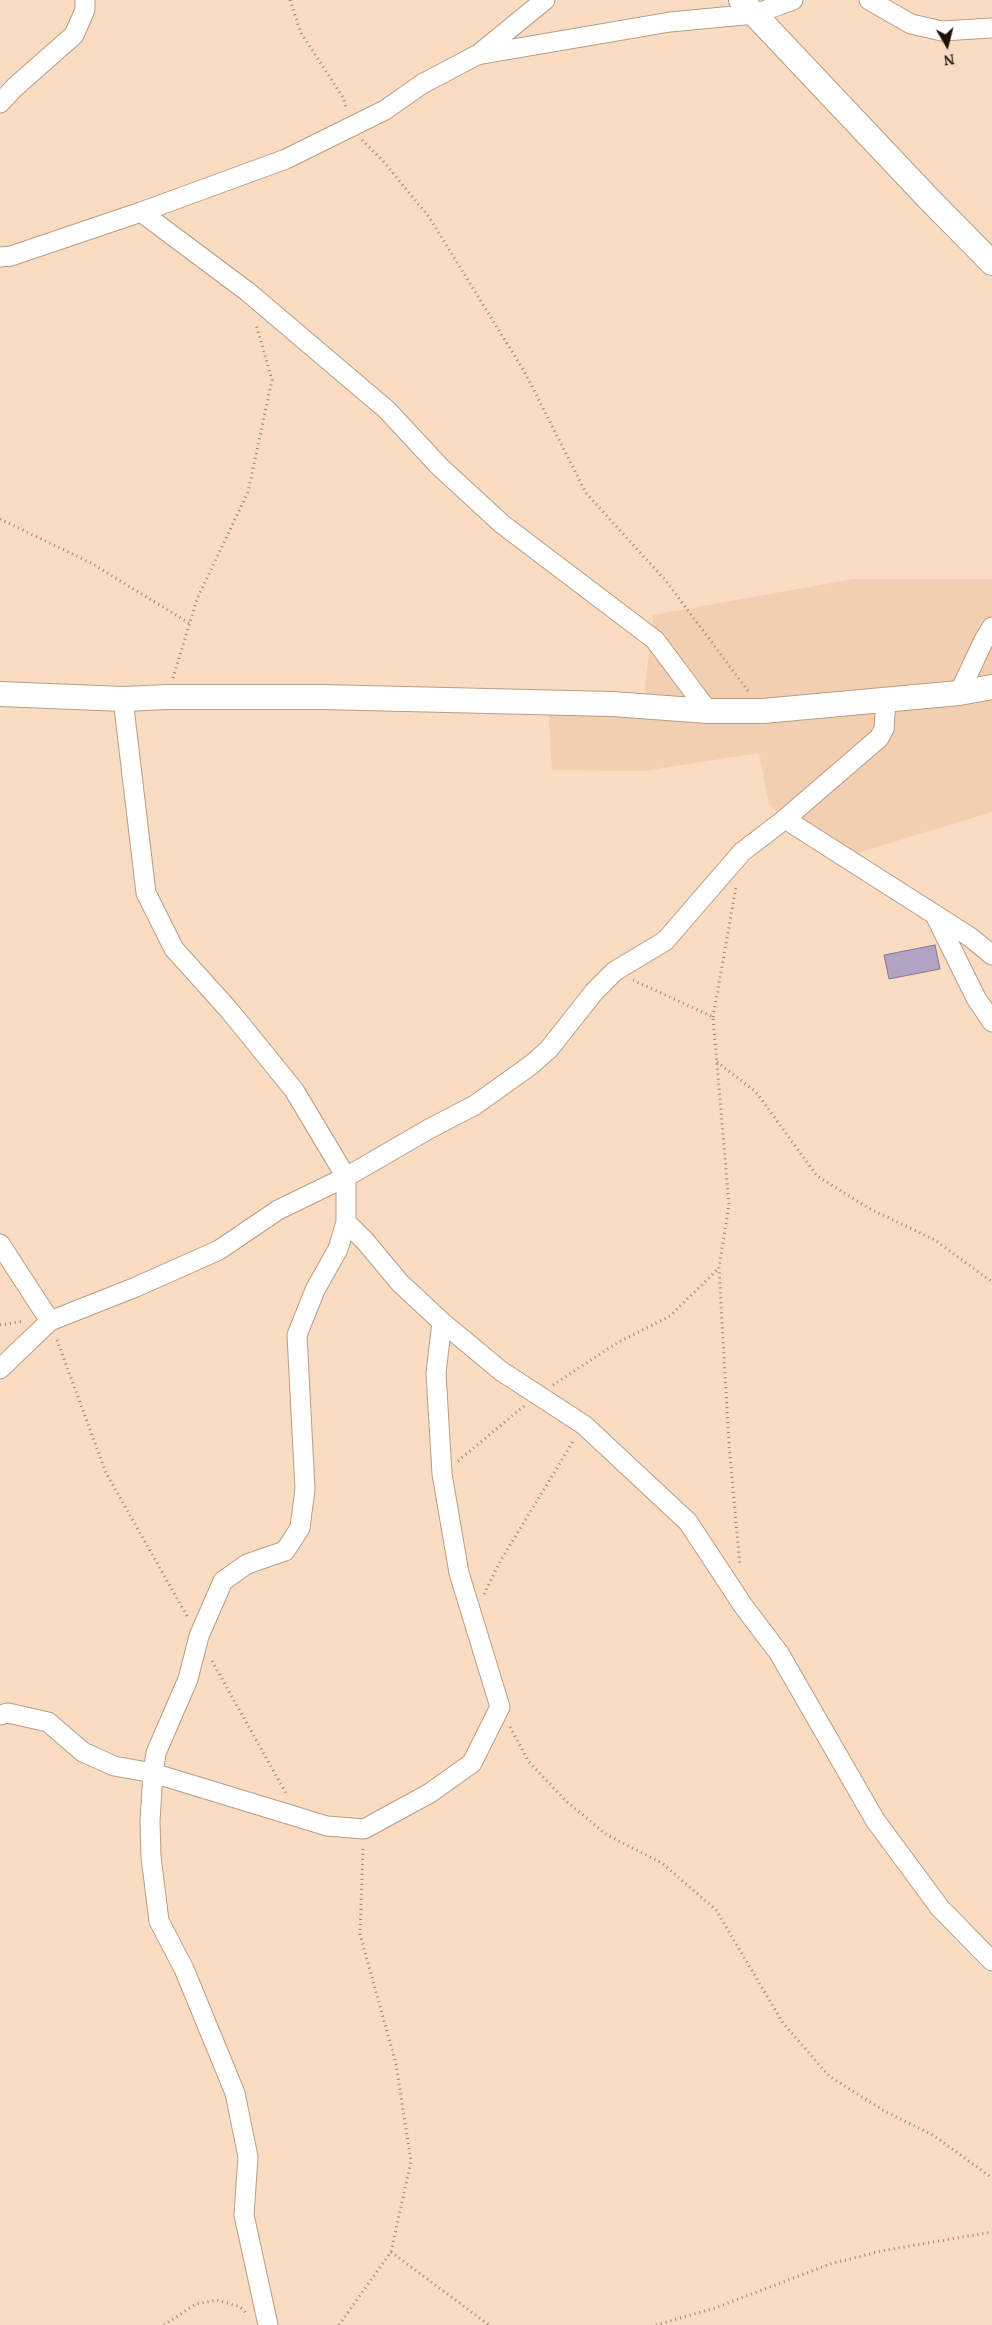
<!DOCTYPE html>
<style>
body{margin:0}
#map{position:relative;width:992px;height:2325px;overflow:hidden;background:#fadcc2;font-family:"PT Serif",serif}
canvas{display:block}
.north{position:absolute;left:922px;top:20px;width:50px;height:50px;-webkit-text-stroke:4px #fadcc2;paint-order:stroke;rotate:172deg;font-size:14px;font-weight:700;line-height:20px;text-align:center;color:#1c1209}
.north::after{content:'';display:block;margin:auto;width:18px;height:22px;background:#1c1209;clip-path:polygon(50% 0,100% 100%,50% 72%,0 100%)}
</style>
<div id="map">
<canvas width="992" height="2325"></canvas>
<div class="north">N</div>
</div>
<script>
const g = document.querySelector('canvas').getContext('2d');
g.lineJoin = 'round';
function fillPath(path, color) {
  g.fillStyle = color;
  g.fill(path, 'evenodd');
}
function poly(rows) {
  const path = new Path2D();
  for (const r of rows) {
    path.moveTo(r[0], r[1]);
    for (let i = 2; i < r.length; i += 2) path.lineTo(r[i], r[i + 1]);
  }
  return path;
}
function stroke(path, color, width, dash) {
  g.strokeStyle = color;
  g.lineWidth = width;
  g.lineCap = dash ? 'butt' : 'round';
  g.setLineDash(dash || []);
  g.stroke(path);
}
fillPath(poly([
 [853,579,992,579,992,812,844,857,785,819,769,805,759,753,644,771,552,770,548,703,643,706,653,615]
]), '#f3cfb1');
const building = poly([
 [935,945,940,969,889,979,884,955,935,945]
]);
fillPath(building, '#b0a3c3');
stroke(building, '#867998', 1);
const minor = poly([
 [869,0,911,24,942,31,992,28],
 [480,53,545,0],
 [0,103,15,87,74,35,85,10,85,0],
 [141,212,248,292,387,410,440,467,502,524,655,640,708,711],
 [0,257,11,256,141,212,286,159,385,110,422,84,477,55,670,22,755,14,793,0],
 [959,693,984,640,992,627],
 [123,699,146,893,174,949,229,1010,294,1090,346,1177,346,1222,338,1249,315,1290,297,1335,305,1489,300,1528,285,1551,247,1564,223,1581,199,1636,188,1679,156,1753,153,1773,150,1821,151,1857,159,1921,184,1969,235,2093,248,2157,244,2215,268,2325],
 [785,819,970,937,992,955],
 [935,915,976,998,992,1022],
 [346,1222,365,1241,400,1283,442,1322,501,1371,584,1425,688,1522,744,1607,779,1653,875,1820,940,1908,992,1961],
 [0,1244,50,1321],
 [0,1369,50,1321,136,1287,219,1250,278,1210,346,1177,429,1129,475,1105,531,1065,549,1049,594,992,615,971,665,941,742,852,785,819,879,738,884,729,886,699],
 [0,1715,8,1713,48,1722,83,1752,114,1766,153,1773,327,1826,364,1829,430,1793,472,1763,500,1707,459,1573,442,1474,436,1373,442,1322]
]);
const tertiary = poly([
 [741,0,927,197,992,263],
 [0,694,123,699,168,697,322,697,612,704,708,711,763,711,959,693,992,687]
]);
stroke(minor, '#ba9d85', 21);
stroke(tertiary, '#ba9d85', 26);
stroke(poly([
 [290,0,301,33,344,99,346,109],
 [362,140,383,161,429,217,524,371,586,493,666,581,748,691],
 [0,519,91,563,189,623],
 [173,678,197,599,248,492,272,380,256,324],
 [633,980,713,1017,729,1205,719,1268,729,1445,740,1566],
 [713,1017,736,887],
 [717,1062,756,1092,817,1176,872,1210,935,1240,992,1282],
 [0,1325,24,1321],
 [57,1340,106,1473,187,1616],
 [553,1385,617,1343,670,1316,719,1268],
 [458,1461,524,1406],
 [484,1594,501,1560,574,1440],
 [212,1661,287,1795],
 [510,1727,529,1762,566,1801,607,1835,662,1863,716,1910,783,2023,829,2076,886,2112,933,2135,992,2178],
 [391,2252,489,2325],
 [164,2325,196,2304,217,2300,240,2307,247,2314],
 [339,2325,391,2252,411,2161,396,2064,360,1934,363,1847],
 [656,2325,715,2308,830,2264,881,2251,992,2232]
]), '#988371', 3, [1, 4]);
stroke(minor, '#fff', 19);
stroke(tertiary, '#fff', 24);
</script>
